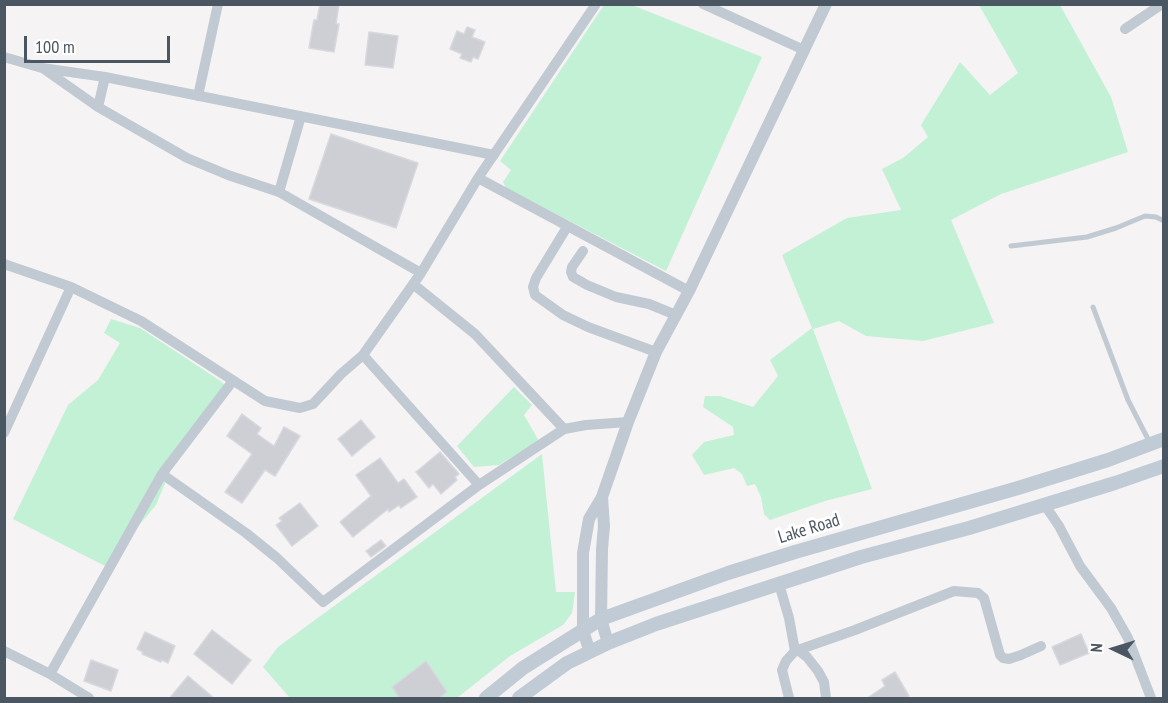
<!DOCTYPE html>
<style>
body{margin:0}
#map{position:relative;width:1168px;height:703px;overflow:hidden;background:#f5f3f3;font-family:"PT Sans Narrow",sans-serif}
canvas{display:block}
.frame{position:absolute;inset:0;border:6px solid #4a5661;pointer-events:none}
.north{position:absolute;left:1084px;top:619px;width:60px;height:60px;-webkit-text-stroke:4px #fff;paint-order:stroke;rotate:274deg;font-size:16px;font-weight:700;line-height:24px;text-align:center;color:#4a5661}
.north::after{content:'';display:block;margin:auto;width:21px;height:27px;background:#4a5661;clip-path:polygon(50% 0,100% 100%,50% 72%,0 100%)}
.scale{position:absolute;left:24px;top:36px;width:146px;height:27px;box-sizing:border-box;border:3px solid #4a5661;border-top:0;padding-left:8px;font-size:18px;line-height:21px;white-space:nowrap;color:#4a5661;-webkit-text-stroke:4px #fff;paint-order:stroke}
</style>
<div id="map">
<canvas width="1168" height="703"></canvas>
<div class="frame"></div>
<div class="north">N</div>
<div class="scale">100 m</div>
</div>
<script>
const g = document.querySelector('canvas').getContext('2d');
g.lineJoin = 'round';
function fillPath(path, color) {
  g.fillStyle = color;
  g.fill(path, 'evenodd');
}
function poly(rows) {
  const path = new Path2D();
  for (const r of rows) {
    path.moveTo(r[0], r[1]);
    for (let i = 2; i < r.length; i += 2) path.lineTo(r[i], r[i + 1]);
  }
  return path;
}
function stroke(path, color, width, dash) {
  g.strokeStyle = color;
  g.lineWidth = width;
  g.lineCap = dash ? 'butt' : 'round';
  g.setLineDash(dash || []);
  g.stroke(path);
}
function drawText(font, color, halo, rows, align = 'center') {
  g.font = font + ' "PT Sans Narrow",sans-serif';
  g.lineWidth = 6;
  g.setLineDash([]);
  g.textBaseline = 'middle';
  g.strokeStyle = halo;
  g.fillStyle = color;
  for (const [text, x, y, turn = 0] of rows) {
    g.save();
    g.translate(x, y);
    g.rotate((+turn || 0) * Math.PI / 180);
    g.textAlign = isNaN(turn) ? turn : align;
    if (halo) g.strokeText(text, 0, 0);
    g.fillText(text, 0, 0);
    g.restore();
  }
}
fillPath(poly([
 [604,5,632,5,762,57,666,271,506,188,503,182,511,170,500,161],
 [979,5,1060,5,1111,97,1128,152,1001,194,951,220,994,323,923,341,866,336,839,321,813,329,872,489,825,501,770,520,764,514,761,497,755,484,747,486,742,474,734,468,704,475,692,455,704,442,734,435,733,427,703,407,705,396,720,396,753,407,778,376,770,360,812,328,782,255,847,218,901,210,882,169,903,158,928,137,921,125,960,62,990,95,1018,73],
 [111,319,140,328,219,380,230,389,172,466,156,505,105,566,13,519,68,405,98,380,120,343,104,333],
 [514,387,532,405,524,415,539,441,499,465,474,467,457,446],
 [542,454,556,592,575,592,572,613,563,625,510,656,457,698,290,698,263,667,278,647]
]), '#c3f1d5');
const building = poly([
 [320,4,339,4,336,24,339,24,334,52,309,48,314,20,317,20,320,4],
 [467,27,475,30,472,37,485,42,478,59,473,57,471,62,460,58,462,54,450,49,457,31,464,34,467,27],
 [369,32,398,36,393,68,365,65,369,32],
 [331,134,418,163,396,228,309,199,331,134],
 [242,414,261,428,257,434,274,446,284,427,300,436,275,476,265,470,242,503,225,492,252,454,227,436,242,414],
 [361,420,375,437,352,456,338,439,361,420],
 [440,452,459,474,455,477,457,480,441,494,433,484,429,488,416,472,440,452],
 [380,458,398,483,404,479,417,497,401,508,399,505,389,512,388,509,353,537,340,522,371,496,356,475,380,458],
 [300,503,318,526,292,546,276,525,282,521,279,518,300,503],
 [381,540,386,546,371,557,366,551,381,540],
 [212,630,251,660,232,684,194,654,212,630],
 [145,632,175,646,168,663,162,660,161,662,142,654,143,652,137,649,145,632],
 [1081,634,1089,653,1060,665,1052,647,1081,634],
 [91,660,118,670,111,691,84,681,91,660],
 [426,661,447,692,438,699,400,699,392,687,426,661],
 [895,672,909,696,905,699,866,699,885,686,882,680,895,672],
 [188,676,215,699,169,699,188,676]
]);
fillPath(building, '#cdcfd5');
stroke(building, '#d7d9de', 1.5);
stroke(poly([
 [1011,246,1087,237,1116,228,1145,216,1156,217,1164,221],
 [1093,307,1128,400,1150,443]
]), '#c1cad2', 5);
stroke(poly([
 [703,4,804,50],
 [1125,29,1162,4],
 [4,57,42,68,105,77,494,155],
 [44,69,98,107],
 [105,77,98,107,187,158,228,175,279,192,421,273],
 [198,96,218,4],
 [478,178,689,291],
 [279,192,301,116],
 [567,227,536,278,533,287,535,295,563,315,588,327,656,352],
 [583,251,572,267,571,272,573,277,587,285,616,297,649,304,676,315],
 [4,264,71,287,141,321,265,401,300,408,313,404,341,374,363,355,421,273,478,178,596,4],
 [413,284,475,334,564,429],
 [363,355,479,485],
 [4,433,71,287],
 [162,474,246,533,277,558,323,602,479,485,564,429,586,425,628,422],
 [1044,504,1059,526,1080,566,1111,608,1128,638,1151,698],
 [779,584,789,618,795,651],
 [798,650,807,657,818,671,824,682,826,698],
 [4,651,50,674,89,698],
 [50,674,162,474,232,382],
 [789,698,782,670,786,661,795,651,855,630,954,591,978,593,984,598,1000,655,1003,658,1009,659,1021,655,1041,646]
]), '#c1cad2', 10);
stroke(poly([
 [602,497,604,526,602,549,601,619,608,643],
 [590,652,583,631,583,553,589,519,602,497,628,422,656,352,689,291,826,4]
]), '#c1cad2', 12);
stroke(poly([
 [486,698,523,668,601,619,728,573,795,552,1018,488,1108,460,1164,439],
 [519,698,567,663,608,643,656,624,861,557,969,528,1115,483,1164,466]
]), '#c1cbd6', 14);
drawText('18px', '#4a5661', '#fff', [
 ["Lake Road",809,529,-17]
]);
</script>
